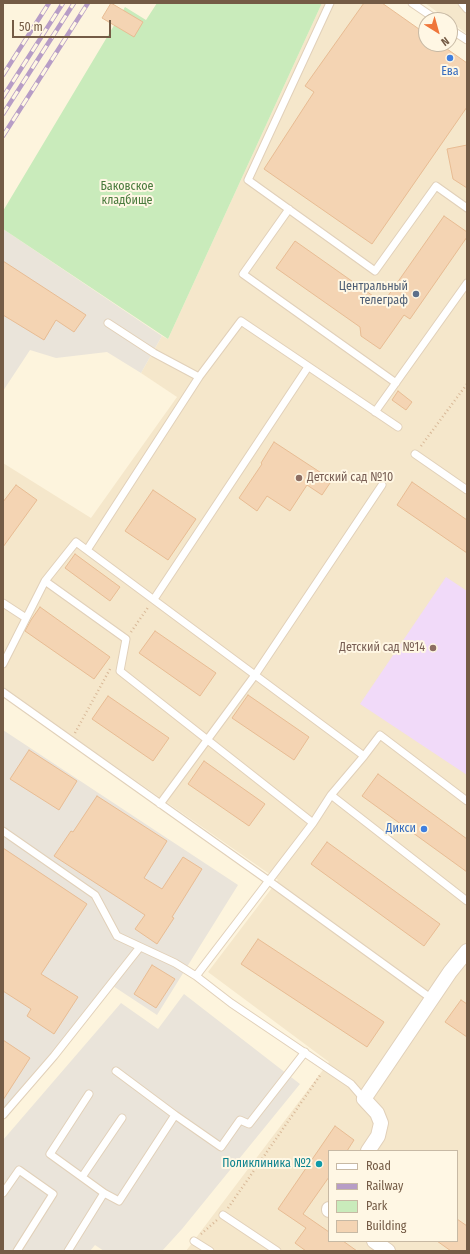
<!DOCTYPE html>
<meta charset="utf-8">
<style>
body{margin:0}
#map{position:relative;width:470px;height:1254px;overflow:hidden;background:#fdf4dd;font-family:"Fira Sans Condensed",sans-serif}
canvas{display:block}
.frame{position:absolute;inset:0;border:4px solid #745b45;pointer-events:none}
.legend{position:absolute;left:328px;top:1150px;width:130px;height:92px;box-sizing:border-box;background:#fff7e4;border:1px solid #c7b9a4;margin:0;padding:5px 7px;list-style:none;font-size:12px;color:#745b45}
.legend li{display:flex;align-items:center;gap:8px;height:20px}
.legend b{width:20px;border:1px solid #c7b9a4}
.north{position:absolute;left:418px;top:12px;width:40px;height:40px;box-sizing:border-box;background:#fff7e4;border:1px solid #c7b9a4;border-radius:50%;rotate:143deg;font-size:11px;font-weight:700;line-height:16px;text-align:center;color:#745b45}
.north::after{content:'';display:block;margin:auto;width:14px;height:18px;background:#ef763a;clip-path:polygon(50% 0,100% 100%,50% 72%,0 100%)}
.scale{position:absolute;left:12px;top:20px;width:99px;height:18px;box-sizing:border-box;border:2px solid #745b45;border-top:0;padding-left:5px;font-size:12px;line-height:14px;white-space:nowrap;color:#745b45;-webkit-text-stroke:3px #fff7e4;paint-order:stroke}
</style>
<div id="map">
<canvas width="470" height="1254"></canvas>
<div class="frame"></div>
<ul class="legend">
<li><b style="height:5px;background:#fff"></b>Road</li>
<li><b style="height:5px;background:#b79dc6"></b>Railway</li>
<li><b style="height:11px;background:#c9ebbb"></b>Park</li>
<li><b style="height:11px;background:#f4d4b3"></b>Building</li>
</ul>
<div class="north">N</div>
<div class="scale">50 m</div>
</div>
<script>
const g = document.querySelector('canvas').getContext('2d');
g.lineJoin = 'round';
function fillPath(path, color) {
  g.fillStyle = color;
  g.fill(path, 'evenodd');
}
function poly(rows) {
  const path = new Path2D();
  for (const r of rows) {
    path.moveTo(r[0], r[1]);
    for (let i = 2; i < r.length; i += 2) path.lineTo(r[i], r[i + 1]);
  }
  return path;
}
function stroke(path, color, width, dash) {
  g.strokeStyle = color;
  g.lineWidth = width;
  g.lineCap = dash ? 'butt' : 'round';
  g.setLineDash(dash || []);
  g.stroke(path);
}
function drawText(font, color, halo, rows, align = 'center') {
  g.font = font + ' "Fira Sans Condensed",sans-serif';
  g.lineWidth = 4;
  g.setLineDash([]);
  g.textBaseline = 'middle';
  g.strokeStyle = halo;
  g.fillStyle = color;
  for (const [text, x, y, turn = 0] of rows) {
    g.save();
    g.translate(x, y);
    g.rotate((+turn || 0) * Math.PI / 180);
    g.textAlign = isNaN(turn) ? turn : align;
    if (halo) g.strokeText(text, 0, 0);
    g.fillText(text, 0, 0);
    g.restore();
  }
}
fillPath(poly([
 [322,3,379,3,426,44,467,71,467,1251,186,1251,329,1062,208,972,278,880,3,688,3,463,91,518,177,397,141,373,162,336,168,339],
 [329,1151,457,1151,457,1241,329,1241],
 [425,3,467,3,467,34,450,21,450,20,448,20]
]), '#f5e7cb');
fillPath(poly([
 [3,229,162,336,141,373,107,352,56,358,30,350,3,391],
 [3,730,238,885,157,1015,113,986,3,1118],
 [184,994,300,1084,182,1229,162,1251,104,1251,95,1245,90,1251,3,1251,3,1140,121,1003,158,1029]
]), '#eae4da');
fillPath(poly([
 [446,577,467,591,467,775,360,704]
]), '#f1daf9');
fillPath(poly([
 [157,3,322,3,168,339,3,229,3,211,125,7,146,20]
]), '#c9ebbb');
const building = poly([
 [111,3,143,22,134,37,102,18,111,3],
 [364,3,382,3,426,34,426,44,440,44,467,63,467,107,372,244,264,169,314,92,305,86,364,3],
 [467,145,467,188,453,179,447,149,467,145],
 [444,216,467,232,467,237,410,319,404,315,380,349,361,336,360,327,276,268,295,241,383,303,444,216],
 [3,261,86,315,74,332,56,320,44,340,3,315,3,261],
 [398,391,412,402,406,410,392,400,398,391],
 [274,442,332,480,322,495,307,485,290,511,267,496,257,511,239,498,262,464,261,463,274,442],
 [412,482,467,520,467,553,397,505,412,482],
 [16,485,37,500,3,547,3,502,16,485],
 [153,490,196,519,168,560,125,531,153,490],
 [75,554,120,587,110,601,65,568,75,554],
 [40,607,110,657,94,679,25,631,31,620,40,607],
 [155,631,216,673,200,696,139,653,155,631],
 [248,695,309,737,294,760,232,718,248,695],
 [108,696,169,738,153,761,92,719,108,696],
 [29,750,77,781,59,810,10,779,29,750],
 [204,761,265,804,249,826,188,784,204,761],
 [378,774,467,839,467,872,362,796,378,774],
 [97,796,167,841,144,878,162,889,183,857,202,869,172,917,174,918,157,944,135,929,145,915,54,856,71,831,73,832,97,796],
 [327,842,440,924,424,946,311,864,327,842],
 [3,848,87,904,41,974,78,997,54,1034,27,1016,31,1009,3,991,3,848],
 [258,939,384,1022,367,1047,241,964,258,939],
 [152,965,175,979,156,1008,134,994,152,965],
 [461,1000,467,1004,467,1037,445,1022,461,1000],
 [3,1040,30,1058,3,1100,3,1040],
 [335,1126,354,1140,347,1151,329,1151,329,1177,303,1214,329,1232,329,1241,343,1241,357,1251,306,1251,295,1243,306,1228,278,1209,335,1126],
 [457,1219,467,1226,467,1251,451,1251,437,1241,457,1241,457,1219]
]);
fillPath(building, '#f4d4b3');
stroke(building, '#e8bc93', 1);
const lane = poly([
 [330,3,248,180,375,271,436,186,467,208],
 [412,3,437,20],
 [462,3,467,9],
 [450,29,467,40],
 [289,209,243,274,396,383],
 [108,323,154,353,199,377],
 [375,412,467,283],
 [415,454,467,490],
 [87,550,199,377,241,321,398,427],
 [154,599,308,367],
 [3,603,26,618],
 [3,664,45,581],
 [3,692,269,881,432,999],
 [331,795,467,901],
 [160,804,255,675,382,485],
 [313,823,120,671,126,639,45,581,76,542,364,756],
 [3,831,95,895,117,936,175,963,196,976,231,1003,351,1084,364,1099],
 [196,976,313,823,331,795,364,756,380,735,467,801],
 [3,1115,54,1056,140,947],
 [175,1115,221,1147,240,1120,249,1124,305,1052],
 [82,1177,122,1118],
 [3,1193,19,1170,53,1194,17,1251],
 [104,1193,119,1201,175,1115,116,1071],
 [223,1215,277,1251],
 [194,1241,210,1251],
 [68,1251,104,1193,50,1154,89,1094]
]);
const street = poly([
 [368,1151,378,1136,381,1123,377,1113,364,1099,450,972,467,951],
 [329,1209,329,1210],
 [374,1241,388,1251]
]);
stroke(lane, '#e1d0b9', 9);
stroke(street, '#e1d0b9', 16);
stroke(poly([
 [421,446,467,384],
 [131,632,149,606],
 [75,733,110,669],
 [228,1208,321,1074],
 [201,1234,217,1220]
]), '#d8b897', 2.5, [1, 3]);
stroke(lane, '#fff', 7);
stroke(street, '#fff', 14);
const rail = poly([
 [3,75,49,3],
 [3,97,63,3],
 [3,114,74,3],
 [3,136,88,3]
]);
stroke(rail, '#b79dc6', 4.5);
stroke(rail, '#fff7e4', 3, [9]);
for (const [x, y, r, color] of [
 [450,58,4,"#3f7fe0"],
 [416,294,4,"#5c6f8a"],
 [299,478,4,"#8d6e63"],
 [433,648,4,"#8d6e63"],
 [424,829,4,"#3f7fe0"],
 [319,1164,4,"#0f9aa8"]
]) {
  const dot = new Path2D();
  dot.arc(x, y, r, 0, 2 * Math.PI);
  g.fillStyle = color;
  g.fill(dot);
  stroke(dot, '#fff7e4', 1.5);
}
drawText('12px', '#366cbe', '#fff7e4', [
 ["Ева",450,72],
 ["Дикси",416,829,"right"]
]);
drawText('12px', '#487a3c', '#fff7e4', [
 ["Баковское",127,187],
 ["кладбище",127,201]
]);
drawText('12px', '#4e5e75', '#fff7e4', [
 ["Центральный",408,287],
 ["телеграф",408,301]
], 'right');
drawText('12px', '#785e54', '#fff7e4', [
 ["Детский сад №10",307,478],
 ["Детский сад №14",425,648,"right"]
], 'left');
drawText('12px', '#0d838f', '#fff7e4', [
 ["Поликлиника №2",311,1164]
], 'right');
</script>
